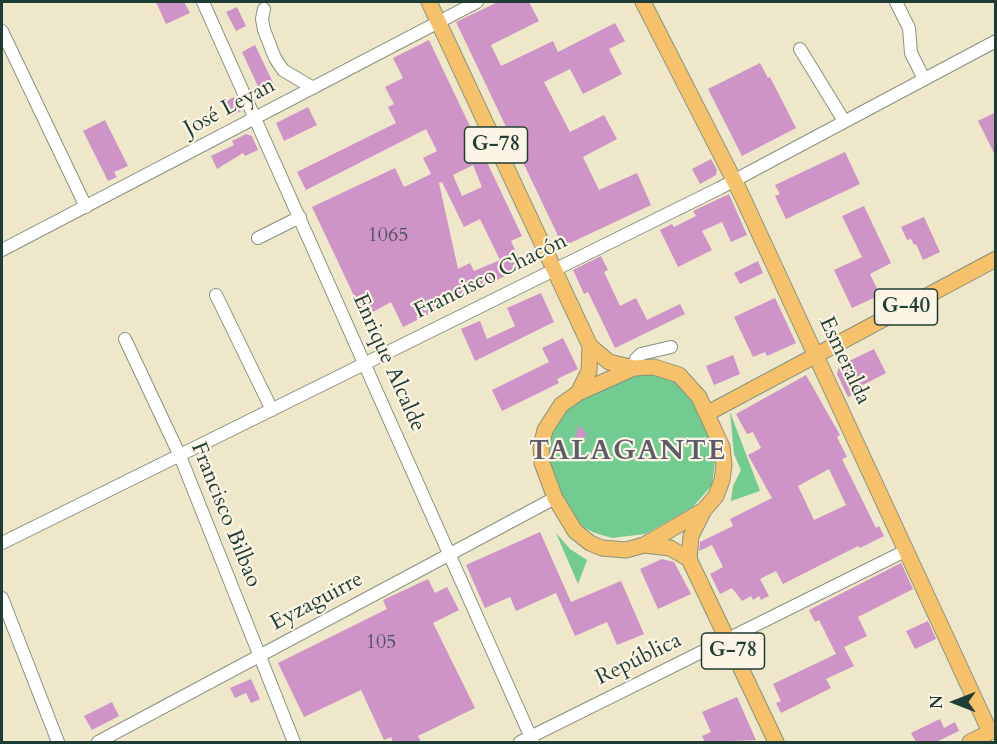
<!DOCTYPE html>
<meta charset="utf-8">
<style>
body{margin:0}
#map{position:relative;width:997px;height:744px;overflow:hidden;background:#efe7c9;font-family:Cardo,serif}
canvas{display:block}
.frame{position:absolute;inset:0;border:3px solid #1f3d34;pointer-events:none}
.north{position:absolute;left:925px;top:672px;width:60px;height:60px;-webkit-text-stroke:4px #fcf5e5;paint-order:stroke;rotate:270deg;font-size:16px;font-weight:700;line-height:24px;text-align:center;color:#1f3d34}
.north::after{content:'';display:block;margin:auto;width:21px;height:27px;background:#1f3d34;clip-path:polygon(50% 0,100% 100%,50% 72%,0 100%)}
</style>
<div id="map">
<canvas width="997" height="744"></canvas>
<div class="frame"></div>
<div class="north">N</div>
</div>
<script>
const g = document.querySelector('canvas').getContext('2d');
g.lineJoin = 'round';
function fillPath(path, color) {
  g.fillStyle = color;
  g.fill(path, 'evenodd');
}
function poly(rows) {
  const path = new Path2D();
  for (const r of rows) {
    path.moveTo(r[0], r[1]);
    for (let i = 2; i < r.length; i += 2) path.lineTo(r[i], r[i + 1]);
  }
  return path;
}
function stroke(path, color, width, dash) {
  g.strokeStyle = color;
  g.lineWidth = width;
  g.lineCap = dash ? 'butt' : 'round';
  g.setLineDash(dash || []);
  g.stroke(path);
}
function drawText(font, color, halo, rows, align = 'center') {
  g.font = font + ' Cardo,serif';
  g.lineWidth = 4.5;
  g.setLineDash([]);
  g.textBaseline = 'middle';
  g.strokeStyle = halo;
  g.fillStyle = color;
  for (const [text, x, y, turn = 0] of rows) {
    g.save();
    g.translate(x, y);
    g.rotate((+turn || 0) * Math.PI / 180);
    g.textAlign = isNaN(turn) ? turn : align;
    if (halo) g.strokeText(text, 0, 0);
    g.fillText(text, 0, 0);
    g.restore();
  }
}
fillPath(poly([
 [652,374,670,378,684,388,696,404,716,455,712,485,693,507,645,534,612,538,595,533,583,527,561,499,548,462,550,433,565,408,583,396,635,376],
 [730,412,760,491,731,501,733,486,741,470,734,454],
 [556,533,570,549,587,560,578,584]
]), '#72cb91');
fillPath(poly([
 [156,2,184,2,190,13,166,24],
 [498,2,529,2,539,21,491,45,501,66,553,41,558,52,615,23,625,41,609,49,622,74,583,94,570,69,544,82,570,132,604,115,617,139,583,157,599,190,637,173,651,205,568,244,561,242,456,22],
 [237,7,246,26,236,31,226,12],
 [429,40,522,236,511,241,523,267,403,327,391,302,364,317,312,207,395,168,404,187,431,174,423,158,437,151,426,129,306,190,297,172,396,123,388,107,394,104,385,87,403,78,393,58],
 [473,165,482,187,462,196,453,175],
 [442,182,464,227,480,219,500,260,474,271,470,263,458,269,439,183],
 [255,45,277,91,267,96,262,95,242,52],
 [760,63,768,78,770,77,796,128,742,156,708,89],
 [234,97,241,111,231,116,225,102],
 [308,107,317,125,284,141,276,123],
 [996,112,996,157,978,121],
 [105,120,128,166,114,172,117,177,108,181,83,131],
 [246,134,252,136,258,150,245,156,243,153,217,169,211,156,234,145,232,141],
 [845,152,860,184,786,219,775,196,780,194,775,185],
 [711,159,717,170,716,175,700,184,692,169],
 [729,194,747,235,731,242,722,222,702,231,712,250,678,267,660,230,672,224,674,227,696,216,693,211],
 [864,206,891,263,870,274,880,295,852,308,834,270,862,257,842,216],
 [924,217,940,252,923,260,916,244,914,245,911,239,907,240,901,227],
 [601,256,608,270,604,272,620,306,636,298,647,320,680,304,685,314,615,348,588,292,584,294,573,270],
 [758,261,763,273,740,284,734,273],
 [541,293,554,322,475,361,461,329,480,321,487,339,515,326,507,308],
 [775,298,796,343,767,356,765,352,753,357,734,317],
 [563,338,578,369,557,379,559,383,502,411,492,390,549,362,542,348],
 [874,349,886,373,859,387,861,391,848,397,837,374,839,366],
 [733,355,740,374,714,385,706,366],
 [806,375,840,435,837,437,847,457,842,459,876,528,879,526,884,536,860,548,858,546,783,584,776,571,760,579,769,596,761,600,759,596,753,600,751,596,742,601,732,588,720,594,710,574,723,567,712,545,699,551,700,542,733,526,730,519,772,498,748,455,761,448,753,432,747,434,736,414],
 [829,469,846,505,814,520,798,486],
 [579,425,587,434,583,440,575,437],
 [540,532,571,602,621,581,644,634,617,645,607,622,575,636,556,593,516,611,510,597,485,608,466,565],
 [662,559,674,562,691,594,658,609,640,569],
 [901,563,913,589,858,617,867,636,844,647,854,666,826,679,831,688,781,713,776,703,781,701,773,684,836,654,819,620,815,622,809,610],
 [428,579,435,593,447,587,459,610,433,623,475,708,418,736,421,742,393,742,391,737,384,740,361,690,304,717,278,663,387,609,383,600],
 [928,621,936,639,915,649,906,631],
 [251,679,260,699,251,703,246,693,235,698,230,688],
 [737,697,756,740,705,742,702,736,711,732,702,712],
 [112,702,119,716,92,730,84,716],
 [940,719,944,728,955,722,959,731,936,742,916,742,911,733]
]), '#ce93c7');
const minor = poly([
 [203,2,533,742],
 [896,2,909,28,911,53,924,79],
 [264,9,262,19,264,30,275,58,283,70,313,88],
 [2,31,86,207],
 [800,49,844,121],
 [258,238,300,217],
 [2,250,477,2],
 [216,295,272,410],
 [125,339,180,456,294,742],
 [634,368,636,359,641,354,671,347],
 [2,543,720,188,996,41],
 [2,598,58,742],
 [98,742,555,498],
 [520,742,905,551]
]);
const major = poly([
 [429,2,590,346,609,362,634,368],
 [643,2,741,194,990,732,970,742],
 [654,367,679,375,699,397,722,447,724,465,722,480,716,496,704,510,644,545,626,550,602,548,590,543,575,531,555,498,542,463,541,447,545,430,561,405,578,393,634,368,654,367],
 [578,393,589,371,590,346],
 [708,413,996,259],
 [704,510,691,536,689,559,776,742],
 [644,545,670,548,689,559]
]);
stroke(minor, '#87927e', 14);
stroke(major, '#87927e', 17);
stroke(minor, '#fff', 12);
stroke(major, '#f5c16b', 15);
drawText('20px', '#4b5259', null, [
 ["1065",388,236],
 ["105",381,643]
]);
for (const [x, y, w] of [
 [496,145,63],
 [906,307,63],
 [733,651,63]
]) {
  const box = new Path2D();
  box.roundRect(x - w / 2, y - 18, w, 36, 4.5);
  g.fillStyle = '#fcf5e5';
  g.fill(box);
  stroke(box, '#1f3d34', 1.5);
}
drawText('bold 21px', '#1f3d34', null, [
 ["G-78",496,145],
 ["G-40",906,307],
 ["G-78",733,651]
]);
drawText('22px', '#1f3d34', '#fcf5e5', [
 ["José Leyan",230,108,-28],
 ["Francisco Chacón",491,277,-26],
 ["Esmeralda",844,361,65],
 ["Enrique Alcalde",388,363,66],
 ["Francisco Bilbao",225,515,68],
 ["Eyzaguirre",317,602,-28],
 ["República",639,660,-26]
]);
g.letterSpacing = '1.5px';
drawText('bold 28px', '#5c5b67', '#fcf5e5', [
 ["TALAGANTE",628,453]
]);
g.letterSpacing = '0px';
</script>
